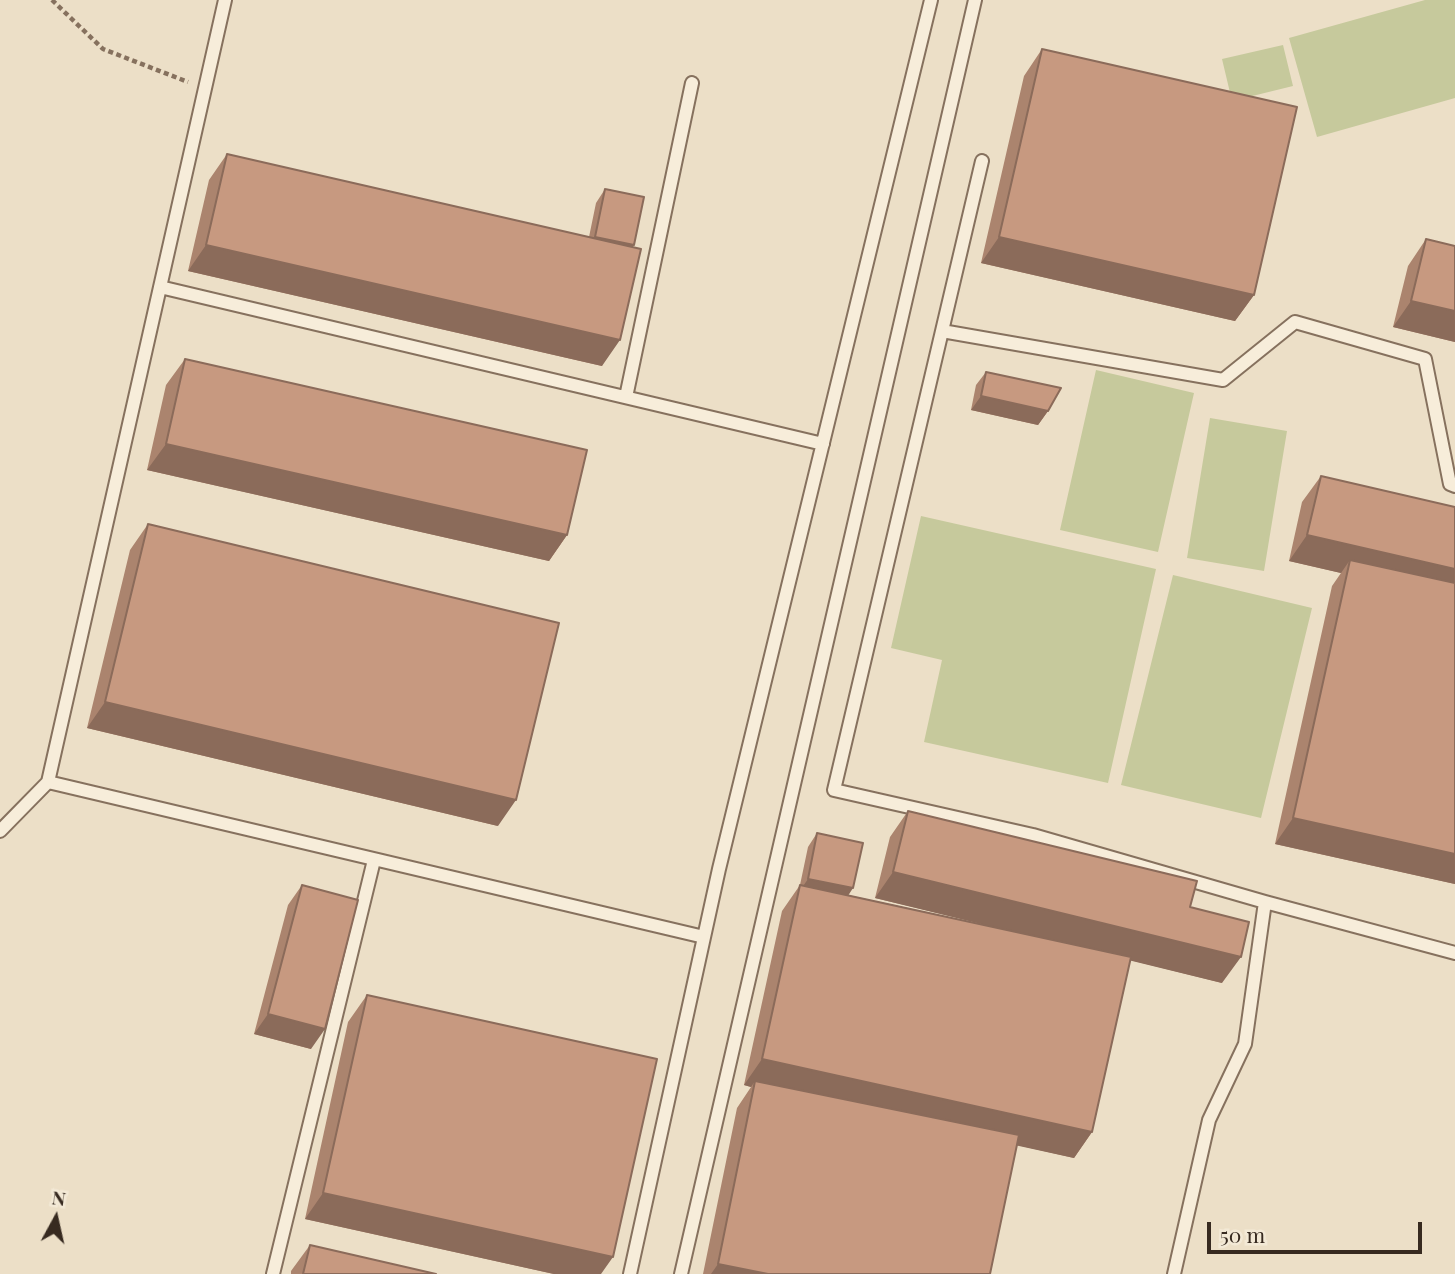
<!DOCTYPE html>
<style>
body{margin:0}
#map{position:relative;width:1455px;height:1274px;overflow:hidden;background:#ecdfc7;font-family:"Playfair Display",serif}
canvas{display:block}
.north{position:absolute;left:21px;top:1183px;width:70px;height:70px;-webkit-text-stroke:5px #f3e9d6;paint-order:stroke;rotate:8deg;font-size:19px;font-weight:700;line-height:28px;text-align:center;color:#372a20}
.north::after{content:'';display:block;margin:auto;width:24px;height:32px;background:#372a20;clip-path:polygon(50% 0,100% 100%,50% 72%,0 100%)}
.scale{position:absolute;left:1207px;top:1222px;width:215px;height:32px;box-sizing:border-box;border:4px solid #372a20;border-top:0;padding-left:9px;font-size:21px;line-height:24px;white-space:nowrap;color:#372a20;-webkit-text-stroke:5px #f3e9d6;paint-order:stroke}
</style>
<div id="map">
<canvas width="1455" height="1274"></canvas>
<div class="north">N</div>
<div class="scale">50 m</div>
</div>
<script>
const g = document.querySelector('canvas').getContext('2d');
g.lineJoin = 'round';
function fillPath(path, color) {
  g.fillStyle = color;
  g.fill(path, 'evenodd');
}
function poly(rows) {
  const path = new Path2D();
  for (const r of rows) {
    path.moveTo(r[0], r[1]);
    for (let i = 2; i < r.length; i += 2) path.lineTo(r[i], r[i + 1]);
  }
  return path;
}
function stroke(path, color, width, dash) {
  g.strokeStyle = color;
  g.lineWidth = width;
  g.lineCap = dash ? 'butt' : 'round';
  g.setLineDash(dash || []);
  g.stroke(path);
}
fillPath(poly([
 [1425,0,1455,0,1455,98,1317,137,1289,38],
 [1283,45,1293,86,1232,101,1222,59],
 [1096,370,1194,393,1158,552,1060,530],
 [1210,418,1287,431,1264,571,1187,558],
 [921,516,1156,569,1108,783,924,742,942,660,891,648],
 [1173,575,1312,608,1261,818,1121,785]
]), '#c6c99c');
const service = poly([
 [225,0,48,782,704,937],
 [982,161,834,790,1033,835,1265,902,1455,953],
 [160,287,823,444],
 [942,331,1223,380,1295,322,1425,359,1450,484,1455,486],
 [626,397,692,83],
 [0,831,48,782],
 [273,1274,374,860],
 [630,1274,719,869,931,0],
 [681,1274,975,0],
 [1174,1274,1209,1120,1245,1044,1265,902]
]);
stroke(service, '#86715e', 16);
stroke(poly([
 [52,0,103,49,188,82]
]), '#86715e', 4.5, [5, 3.5]);
stroke(service, '#f7edda', 12);
fillPath(poly([
 [1042,49,1254,295,1235,321,981,263,1024,76],
 [227,154,589,237,596,203,605,189,632,247,602,366,188,271,209,180],
 [1426,239,1455,246,1455,342,1393,327,1408,266],
 [185,359,567,535,549,561,147,470,166,385],
 [986,372,1048,411,1038,425,971,410,976,385],
 [1321,476,1455,507,1455,884,1275,844,1332,586,1341,573,1289,561,1302,502],
 [148,524,498,826,87,728,130,550],
 [908,811,1190,907,1222,983,1130,960,1092,1132,1074,1158,1017,1145,990,1274,703,1274,737,1108,751,1087,744,1085,782,911,800,885,808,847,817,833,848,895,1004,929,875,898,890,837],
 [302,885,311,1049,254,1034,288,905],
 [367,995,601,1274,554,1274,305,1219,348,1022],
 [310,1245,436,1274,291,1274,291,1271]
]), '#ab846e');
fillPath(poly([
 [595,237,634,245,624,258,586,250],
 [999,237,1254,295,1235,321,981,263],
 [206,245,620,340,602,366,188,271],
 [1411,301,1455,311,1455,342,1393,327],
 [981,396,1048,411,1038,425,971,410],
 [166,444,567,535,549,561,147,470],
 [1307,535,1455,569,1455,600,1350,560,1341,573,1289,561],
 [105,702,516,800,498,826,87,728],
 [1293,818,1455,854,1455,884,1275,844],
 [893,872,1241,957,1222,983,875,898],
 [808,879,853,888,844,902,799,892],
 [268,1014,325,1029,311,1049,254,1034],
 [762,1059,1092,1132,1074,1158,754,1088,755,1081,751,1087,744,1085],
 [323,1193,613,1257,601,1274,554,1274,305,1219],
 [718,1264,768,1274,711,1274]
]), '#8b6b5a');
const building = poly([
 [1042,49,1297,107,1254,295,999,237,1042,49],
 [227,154,641,249,620,340,206,245,227,154],
 [605,189,644,197,634,245,595,237,605,189],
 [1426,239,1455,246,1455,311,1411,301,1426,239],
 [185,359,587,450,567,535,166,444,185,359],
 [986,372,1061,388,1048,411,981,396,986,372],
 [1321,476,1455,507,1455,569,1307,535,1321,476],
 [148,524,559,623,516,800,105,702,148,524],
 [1350,560,1455,583,1455,854,1293,818,1350,560],
 [908,811,1197,881,1190,907,1249,922,1241,957,893,872,908,811],
 [817,833,863,843,853,888,808,879,817,833],
 [302,885,358,900,325,1029,268,1014,302,885],
 [800,885,1131,957,1092,1132,762,1059,800,885],
 [367,995,657,1059,613,1257,323,1193,367,995],
 [755,1081,1019,1135,990,1274,768,1274,718,1264,755,1081],
 [310,1245,436,1274,303,1274,310,1245]
]);
fillPath(building, '#c79980');
stroke(building, '#8b6b5a', 2);
</script>
